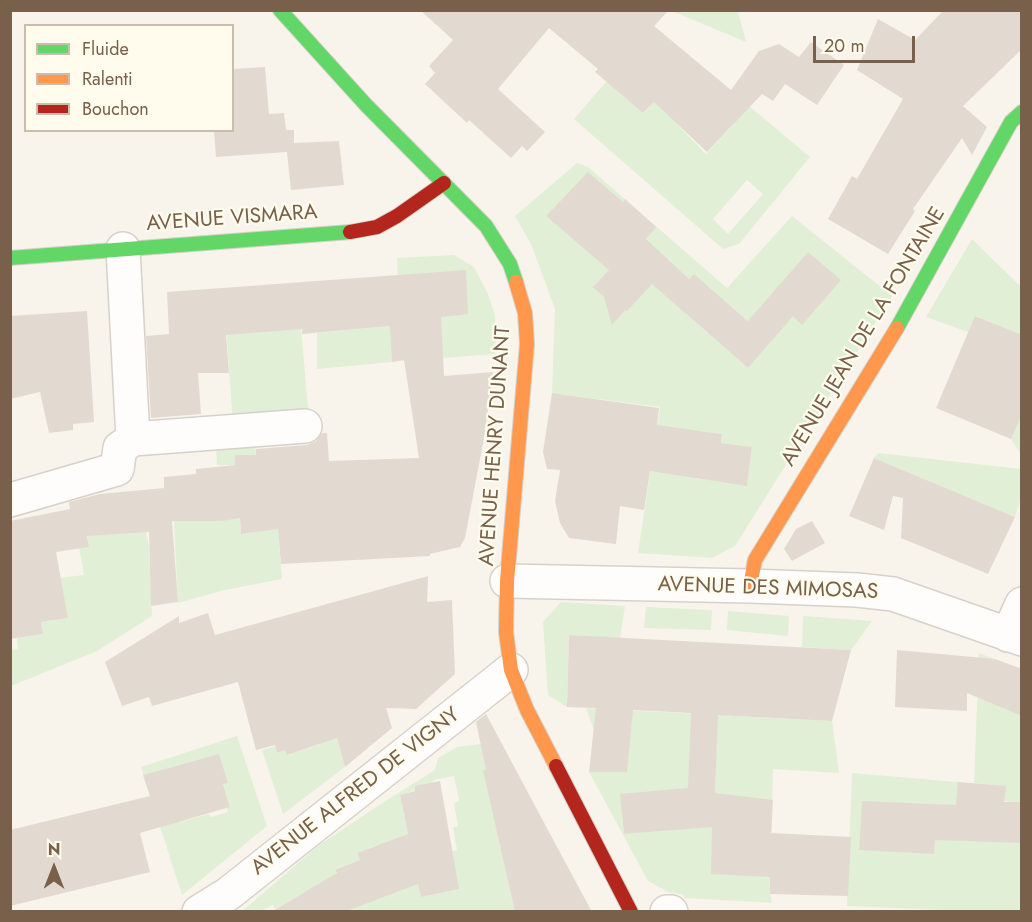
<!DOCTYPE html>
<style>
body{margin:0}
#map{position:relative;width:1032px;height:922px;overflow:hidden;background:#f8f4eb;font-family:Jost,sans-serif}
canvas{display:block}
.frame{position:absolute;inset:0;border:12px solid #78604a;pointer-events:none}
.legend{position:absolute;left:24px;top:24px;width:210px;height:108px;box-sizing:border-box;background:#fffbed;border:2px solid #c9bdac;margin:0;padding:8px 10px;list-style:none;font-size:18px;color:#78604a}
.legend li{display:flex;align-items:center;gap:12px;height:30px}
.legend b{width:30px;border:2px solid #c9bdac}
.north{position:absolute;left:24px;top:838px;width:60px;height:60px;-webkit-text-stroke:4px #fffbed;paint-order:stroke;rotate:0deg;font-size:16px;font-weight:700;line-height:24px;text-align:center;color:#78604a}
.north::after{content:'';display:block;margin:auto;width:21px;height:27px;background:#78604a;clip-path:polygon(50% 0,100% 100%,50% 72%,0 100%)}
.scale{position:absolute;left:813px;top:36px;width:102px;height:27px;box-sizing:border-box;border:3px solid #78604a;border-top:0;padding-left:8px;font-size:18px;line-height:21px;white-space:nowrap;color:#78604a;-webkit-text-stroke:4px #fffbed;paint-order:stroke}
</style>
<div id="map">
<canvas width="1032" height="922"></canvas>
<div class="frame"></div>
<ul class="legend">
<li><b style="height:8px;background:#63d668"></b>Fluide</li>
<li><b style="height:8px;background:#ff974d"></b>Ralenti</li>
<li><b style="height:8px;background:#b3261e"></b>Bouchon</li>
</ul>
<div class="north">N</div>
<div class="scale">20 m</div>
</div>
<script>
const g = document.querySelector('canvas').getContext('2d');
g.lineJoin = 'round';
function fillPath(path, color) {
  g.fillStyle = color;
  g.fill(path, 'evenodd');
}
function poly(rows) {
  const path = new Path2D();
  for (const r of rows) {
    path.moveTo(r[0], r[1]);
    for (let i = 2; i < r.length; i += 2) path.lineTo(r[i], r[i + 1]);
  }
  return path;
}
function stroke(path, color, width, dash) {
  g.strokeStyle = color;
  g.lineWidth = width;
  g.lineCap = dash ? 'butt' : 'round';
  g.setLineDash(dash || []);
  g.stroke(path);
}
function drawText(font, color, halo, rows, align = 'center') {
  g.font = font + ' Jost,sans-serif';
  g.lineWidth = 4.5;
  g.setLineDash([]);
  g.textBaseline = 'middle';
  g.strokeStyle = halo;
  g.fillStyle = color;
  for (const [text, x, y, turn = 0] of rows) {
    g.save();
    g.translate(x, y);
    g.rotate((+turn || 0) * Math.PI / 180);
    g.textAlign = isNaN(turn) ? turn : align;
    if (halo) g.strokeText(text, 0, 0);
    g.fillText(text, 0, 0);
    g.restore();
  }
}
fillPath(poly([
 [672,11,738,11,746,42],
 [647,34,705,69,810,157,739,244,723,249,574,119],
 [669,84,644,113,616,90],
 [721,111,734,124,706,154,677,124],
 [747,180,763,194,728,234,713,219],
 [577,163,588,167,727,288,792,216,892,296,735,546,712,558,638,553,660,407,552,393,555,309,531,244,515,216],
 [575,186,585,249,546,216],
 [708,286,771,341,748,368,685,313],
 [701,431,722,434,721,443,752,447,747,485,695,478],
 [972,239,1018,284,1021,285,1021,335,976,316,968,332,926,317],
 [454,255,474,267,488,294,495,316,495,354,402,361,401,338,392,362,317,369,317,333,400,325,397,258],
 [225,313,301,328,309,419,233,424],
 [1021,414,1021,454,1011,439],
 [255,438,256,460,272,460,282,579,225,590,178,603,174,521,240,518,241,534,261,531,257,465,248,455,235,455,235,465,217,465,216,441],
 [878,453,1021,469,1021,497,1015,517,874,458],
 [146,532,149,547,152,616,97,651,11,686,11,650,18,649,17,638,42,634,41,622,68,618,60,578,84,575,79,548,89,546,87,533],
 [561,602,625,606,620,638,569,635,567,707,548,695,543,622],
 [646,607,712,610,711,630,644,628],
 [728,611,789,616,788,636,727,630],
 [803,616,872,621,851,650,802,647],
 [979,653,1004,663,1021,716,1021,802,964,800,1021,843,1021,911,969,911,847,906,852,773,1004,786,974,783],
 [586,708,832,721,839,773,773,769,770,893,772,903,684,898,683,894,670,893,648,881,589,772,626,772,628,758,603,756],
 [690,762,716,764,715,794],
 [627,812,668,830,624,834,622,814],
 [329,709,345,767,283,814,262,750,275,746,277,753,285,750,287,755,318,745],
 [237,736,267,826,182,895,141,767],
 [213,756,218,771,227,783,223,784,230,806,226,807,228,812,211,817,209,814,179,822,164,769],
 [481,744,515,911,315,911,305,892,275,909,273,905,260,911,241,912,318,846,379,805,435,770,438,758,457,747],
 [454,776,459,801,454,803,458,826,453,828,457,850,452,851,458,889,421,897,400,796,433,782,434,780],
 [377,845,393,893,351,909,335,870,360,860,357,853]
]), '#e1efd6');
fillPath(poly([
 [420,10,669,10,654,26,731,90,759,51,779,44,799,57,811,42,844,65,817,105,785,84,773,101,762,94,707,152,654,102,643,113,595,72,598,69,549,28,498,89,545,132,527,151,522,146,511,158,469,120,467,123,425,84,435,73,429,66,453,40],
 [944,10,1022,10,1022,49,963,106,987,127,972,155,962,138,913,209,915,211,888,254,828,219,852,176,857,179,903,99,857,70,878,19,915,40],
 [265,67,269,114,284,113,286,130,294,130,294,143,339,141,344,185,291,190,287,152,216,157,214,130,232,130,232,69],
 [588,172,623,202,625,199,656,227,646,239,689,279,694,274,748,321,808,252,841,280,802,325,793,316,748,368,652,284,627,311,625,310,612,325,604,297,593,287,609,270,546,216],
 [466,270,468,314,441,317,444,376,493,372,484,438,465,538,460,547,430,554,430,556,281,564,278,529,241,534,240,518,222,521,172,521,178,602,151,606,149,532,87,536,89,547,56,552,68,618,41,622,43,634,10,639,10,521,70,509,69,502,100,494,164,488,164,477,196,474,196,469,235,465,235,455,256,455,256,449,307,445,316,441,322,433,327,433,329,461,419,458,404,360,392,362,390,326,302,334,302,329,226,335,229,373,198,373,201,414,151,418,146,336,169,334,167,292],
 [87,311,94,422,73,424,73,430,49,433,40,392,10,399,10,316],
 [975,316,1022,335,1022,414,1011,439,936,408],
 [552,393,659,408,657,425,722,434,721,443,752,447,747,486,650,471,644,510,620,506,616,544,569,538,560,523,555,501,560,470,547,469,543,452],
 [874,458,1015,517,988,574,901,538,903,498,893,496,884,530,849,516],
 [812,521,825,543,792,561,784,549,796,529],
 [428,576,427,602,452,600,455,674,416,709,386,708,392,728,345,767,337,738,287,755,285,750,277,753,275,745,256,750,238,682,152,706,149,697,122,706,105,662,179,616,179,623,208,613,215,635],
 [569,635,851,650,832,721,718,715,715,793,773,800,771,833,851,837,848,896,770,894,770,877,711,874,712,827,624,834,620,794,688,788,691,713,633,710,627,772,589,772,596,708,567,707],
 [897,650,995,659,1022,669,1022,716,967,693,967,711,895,707],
 [486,714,541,817,592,912,515,912,483,770,486,770,476,722],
 [219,754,228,783,223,784,230,807,140,833,150,872,10,906,10,830,150,796,143,775],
 [440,781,459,889,421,897,418,884,344,912,271,912,337,873,335,870,360,860,357,853,408,834,400,795,415,791,415,786],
 [958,782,1006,786,1004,802,1022,802,1022,843,935,840,934,854,859,850,862,801,956,805]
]), '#e2dad0');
const street = poly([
 [123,249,133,439,305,426],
 [10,500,117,469,120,448,133,439],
 [507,581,750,586,857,590,893,594,1022,639],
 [1008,635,1022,604],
 [199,912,228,894,511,670],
 [667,912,671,912]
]);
const fast = poly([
 [280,10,366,105,486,226,510,264,516,282],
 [10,258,350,232],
 [897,328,1011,122,1022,112]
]);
const slow = poly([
 [516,282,525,313,527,344,507,581,506,632,511,670,527,710,556,766],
 [750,586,755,560,897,328]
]);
const jam = poly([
 [350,232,377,227,397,216,444,183],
 [556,766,631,912]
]);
stroke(street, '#d7d1c9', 36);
stroke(fast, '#d6d0c6', 16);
stroke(slow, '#d6d0c6', 16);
stroke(jam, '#d6d0c6', 16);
stroke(street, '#fefdfc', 33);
stroke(fast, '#63d668', 14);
stroke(slow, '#ff974d', 14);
stroke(jam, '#b3261e', 14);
drawText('21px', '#78604a', '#fffbed', [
 ["AVENUE VISMARA",232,219,-4],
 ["AVENUE JEAN DE LA FONTAINE",864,337,-59],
 ["AVENUE HENRY DUNANT",496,446,-86],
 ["AVENUE DES MIMOSAS",768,589,2],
 ["AVENUE ALFRED DE VIGNY",356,792,-38]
]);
</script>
